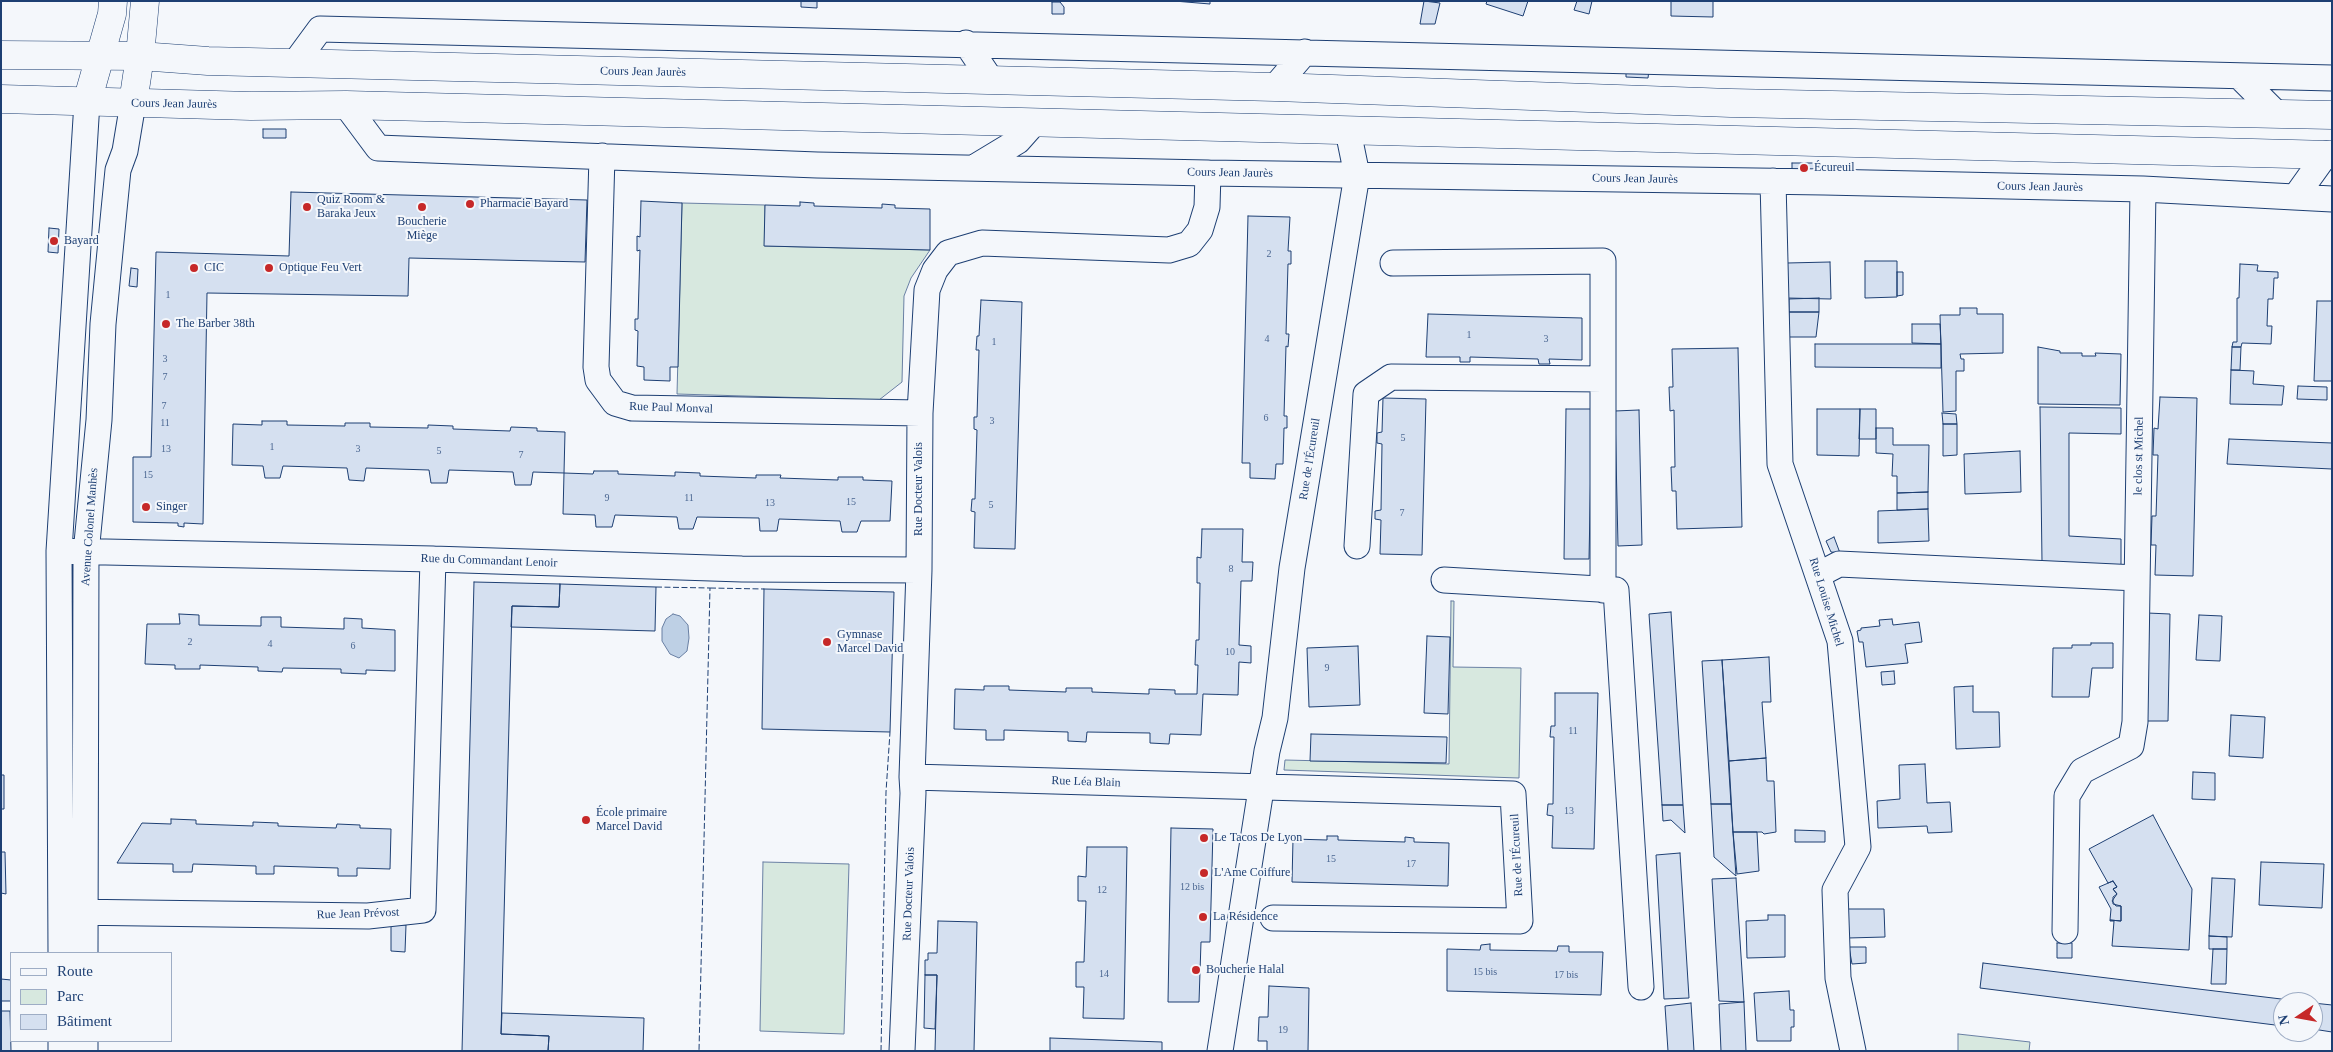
<!DOCTYPE html>
<meta charset="utf-8">
<style>
body{margin:0}
#map{position:relative;width:2333px;height:1052px;overflow:hidden;background:#f4f7fb;font-family:"Times New Roman",serif}
canvas{display:block}
.frame{position:absolute;inset:0;border:2px solid #1d3f73;pointer-events:none}
.legend{position:absolute;left:10px;top:952px;width:162px;height:90px;box-sizing:border-box;background:#f4f7fb;border:1px solid #9eadc5;margin:0;padding:6px 9px;list-style:none;font-size:15px;color:#1d3f73}
.legend li{display:flex;align-items:center;gap:10px;height:25px}
.legend b{width:25px;border:1px solid #9eadc5}
.north{position:absolute;left:2273px;top:992px;width:50px;height:50px;box-sizing:border-box;background:#f4f7fb;border:1px solid #9eadc5;border-radius:50%;rotate:258deg;font-size:14px;font-weight:700;line-height:20px;text-align:center;color:#1d3f73}
.north::after{content:'';display:block;margin:auto;width:18px;height:22px;background:#c62828;clip-path:polygon(50% 0,100% 100%,50% 72%,0 100%)}
</style>
<div id="map">
<canvas width="2333" height="1052"></canvas>
<div class="frame"></div>
<ul class="legend">
<li><b style="height:6px;background:#f4f7fb"></b>Route</li>
<li><b style="height:14px;background:#d7e8df"></b>Parc</li>
<li><b style="height:14px;background:#d5e0f0"></b>Bâtiment</li>
</ul>
<div class="north">N</div>
</div>
<script>
const g = document.querySelector('canvas').getContext('2d');
g.lineJoin = 'round';
function fillPath(path, color) {
  g.fillStyle = color;
  g.fill(path, 'evenodd');
}
function poly(rows) {
  const path = new Path2D();
  for (const r of rows) {
    path.moveTo(r[0], r[1]);
    for (let i = 2; i < r.length; i += 2) path.lineTo(r[i], r[i + 1]);
  }
  return path;
}
function stroke(path, color, width, dash) {
  g.strokeStyle = color;
  g.lineWidth = width;
  g.lineCap = dash ? 'butt' : 'round';
  g.setLineDash(dash || []);
  g.stroke(path);
}
function drawText(font, color, halo, rows, align = 'center') {
  g.font = font + ' "Times New Roman",serif';
  g.lineWidth = 4;
  g.setLineDash([]);
  g.textBaseline = 'middle';
  g.strokeStyle = halo;
  g.fillStyle = color;
  for (const [text, x, y, turn = 0] of rows) {
    g.save();
    g.translate(x, y);
    g.rotate((+turn || 0) * Math.PI / 180);
    g.textAlign = isNaN(turn) ? turn : align;
    if (halo) g.strokeText(text, 0, 0);
    g.fillText(text, 0, 0);
    g.restore();
  }
}
const green = poly([
 [682,203,765,205,765,246,930,250,911,278,904,296,902,382,879,400,677,394,682,203],
 [1451,601,1454,601,1453,667,1521,668,1519,778,1284,770,1285,760,1449,764,1451,601],
 [763,862,849,864,844,1034,760,1031,763,862],
 [1958,1034,2030,1042,2029,1051,1958,1051,1958,1034]
]);
fillPath(green, '#d7e8df');
stroke(green, '#687fa3', 1);
const water = poly([
 [673,614,680,616,688,625,689,638,687,651,679,658,670,654,662,641,662,628,666,619,673,614]
]);
fillPath(water, '#bed0e5');
stroke(water, '#687fa3', 1);
const building = poly([
 [801,1,817,1,817,8,801,7,801,1],
 [1174,1,1210,1,1210,4,1174,1],
 [1424,1,1440,3,1435,24,1420,24,1424,1],
 [1487,1,1528,1,1523,16,1486,4,1487,1],
 [1577,1,1592,1,1589,14,1574,10,1577,1],
 [1671,1,1713,1,1713,17,1671,16,1671,1],
 [1052,2,1060,2,1064,7,1064,14,1052,14,1052,2],
 [1626,70,1649,70,1648,78,1626,77,1626,70],
 [263,129,286,129,286,138,263,138,263,129],
 [1792,163,1815,163,1815,173,1792,173,1792,163],
 [291,192,587,200,585,262,409,258,408,296,207,293,203,524,184,523,184,527,178,526,178,523,133,522,133,457,151,457,156,252,289,256,291,192],
 [641,201,682,203,678,367,670,367,670,381,644,380,644,367,637,366,638,331,635,330,635,319,638,319,640,250,637,251,637,236,640,237,641,201],
 [800,202,814,203,814,206,882,208,882,204,895,205,895,208,930,209,930,250,764,246,765,205,800,206,800,202],
 [1248,216,1290,217,1288,251,1291,251,1291,264,1288,264,1286,334,1289,334,1288,347,1286,346,1284,416,1287,416,1287,428,1284,428,1283,464,1276,464,1275,479,1250,478,1250,463,1242,463,1248,216],
 [49,228,59,229,58,253,48,252,49,228],
 [1865,261,1897,261,1897,297,1865,298,1865,261],
 [1830,262,1831,299,1787,298,1787,263,1830,262],
 [2240,264,2258,265,2257,271,2278,272,2278,278,2274,278,2273,299,2268,299,2267,326,2272,326,2271,344,2242,343,2241,347,2232,347,2233,342,2237,342,2237,298,2239,298,2240,264],
 [131,268,138,269,137,287,129,286,131,268],
 [1897,272,1903,272,1903,295,1897,296,1897,272],
 [1819,298,1819,312,1789,312,1789,299,1819,298],
 [981,300,1022,302,1015,549,974,548,975,512,971,511,972,499,975,499,977,430,974,429,974,417,977,417,979,350,976,350,977,336,979,336,981,300],
 [2317,301,2332,301,2332,381,2314,381,2317,301],
 [1960,308,1977,308,1977,314,2003,314,2003,353,1960,354,1961,359,1964,359,1964,371,1956,371,1956,411,1943,412,1940,315,1960,315,1960,308],
 [1789,312,1819,312,1816,337,1788,337,1789,312],
 [1428,314,1582,318,1582,360,1549,359,1550,364,1539,364,1538,359,1470,357,1470,362,1460,362,1460,357,1426,357,1428,314],
 [1912,324,1940,324,1941,344,1912,343,1912,324],
 [1815,344,1941,344,1941,368,1815,367,1815,344],
 [2038,347,2060,351,2060,353,2082,353,2082,356,2096,356,2095,353,2121,354,2120,405,2038,404,2038,347],
 [2232,347,2241,347,2240,370,2231,370,2232,347],
 [1738,348,1742,527,1677,529,1676,491,1672,491,1671,467,1675,467,1674,410,1670,411,1669,387,1673,387,1672,349,1738,348],
 [2231,370,2254,371,2253,384,2284,386,2282,405,2230,404,2231,370],
 [2298,386,2327,387,2327,400,2297,399,2298,386],
 [2160,397,2197,398,2193,576,2155,575,2156,545,2151,545,2152,516,2156,516,2158,455,2153,455,2154,428,2158,429,2160,397],
 [1383,398,1426,399,1422,555,1380,554,1381,520,1375,519,1375,511,1381,510,1382,444,1377,443,1377,433,1382,432,1383,398],
 [2040,407,2121,408,2121,434,2069,433,2069,536,2121,539,2121,566,2042,562,2040,407],
 [1566,409,1592,409,1589,559,1564,559,1566,409],
 [1817,409,1860,409,1859,456,1817,455,1817,409],
 [1860,409,1876,409,1876,439,1859,439,1860,409],
 [1639,410,1642,545,1618,546,1615,411,1639,410],
 [1942,413,1956,414,1957,424,1943,424,1942,413],
 [262,421,287,421,287,425,345,426,345,423,370,423,370,427,428,428,428,425,453,426,453,429,510,431,511,427,537,428,537,431,565,432,564,473,533,472,531,485,515,485,513,472,449,470,447,483,431,483,429,470,366,468,364,481,349,480,347,468,283,466,280,478,265,478,263,466,232,465,233,424,262,425,262,421],
 [1943,424,1957,424,1957,455,1943,456,1943,424],
 [1876,428,1893,428,1893,445,1929,445,1928,492,1897,493,1897,476,1892,476,1893,454,1876,453,1876,428],
 [2229,439,2332,443,2332,469,2227,464,2229,439],
 [2020,451,2021,492,1965,494,1964,454,2020,451],
 [594,471,618,471,618,474,675,476,675,472,700,473,700,476,756,478,756,475,781,475,780,478,838,480,838,477,863,477,863,480,892,481,890,521,861,521,857,532,842,532,840,521,779,519,777,531,760,531,759,518,697,517,693,529,679,529,677,517,615,515,612,527,596,527,595,515,563,514,564,473,593,474,594,471],
 [1928,492,1928,509,1897,510,1897,493,1928,492],
 [1928,509,1929,541,1878,543,1878,511,1928,509],
 [1202,529,1243,529,1242,562,1253,562,1252,581,1241,581,1239,645,1251,646,1251,663,1239,662,1238,695,1203,694,1201,735,1170,734,1169,744,1150,743,1150,733,1087,732,1086,742,1068,741,1068,732,1004,730,1004,740,986,740,986,730,954,729,955,689,984,690,984,686,1009,686,1009,690,1066,692,1066,688,1092,688,1092,692,1149,694,1149,689,1175,690,1175,694,1197,694,1198,665,1195,665,1196,640,1199,640,1200,583,1197,583,1197,557,1201,558,1202,529],
 [1834,537,1840,553,1831,552,1826,541,1834,537],
 [474,582,560,584,559,607,512,606,501,1034,549,1036,548,1051,462,1051,474,582],
 [560,584,656,587,655,631,511,627,512,606,559,607,560,584],
 [764,589,894,592,890,732,762,729,764,589],
 [1671,612,1683,805,1662,805,1649,614,1671,612],
 [2147,613,2170,614,2168,721,2143,721,2147,613],
 [179,614,199,615,199,625,261,626,261,617,281,617,281,627,344,629,344,618,362,619,362,628,395,630,395,671,366,670,366,674,341,673,341,669,283,668,282,672,258,671,258,667,200,665,200,669,175,669,175,665,145,664,147,624,180,624,179,614],
 [2199,615,2222,616,2220,661,2196,660,2199,615],
 [1892,619,1893,625,1919,622,1922,642,1905,644,1908,663,1866,667,1863,642,1859,642,1857,631,1861,630,1861,628,1880,626,1879,620,1892,619],
 [1427,636,1450,637,1448,714,1424,713,1427,636],
 [2091,643,2113,643,2113,668,2092,668,2089,697,2052,697,2053,648,2072,648,2072,645,2091,645,2091,643],
 [1358,646,1360,705,1309,707,1307,648,1358,646],
 [1769,657,1771,702,1762,702,1766,758,1729,761,1722,660,1769,657],
 [1722,660,1731,804,1711,804,1702,661,1722,660],
 [1894,671,1895,684,1882,685,1881,672,1894,671],
 [1973,686,1973,712,1999,712,2000,747,1956,749,1954,687,1973,686],
 [1555,693,1598,693,1594,849,1552,848,1553,816,1547,815,1548,804,1553,804,1554,737,1550,737,1551,726,1555,726,1555,693],
 [2231,715,2265,717,2263,758,2229,756,2231,715],
 [1311,734,1447,737,1446,763,1310,761,1311,734],
 [1766,758,1767,781,1774,781,1776,832,1764,834,1762,832,1733,832,1729,761,1766,758],
 [1925,764,1927,803,1950,802,1952,832,1928,833,1927,826,1878,828,1877,801,1900,799,1899,765,1925,764],
 [2193,772,2215,773,2215,800,2192,799,2193,772],
 [1,775,4,775,4,809,1,809,1,775],
 [1711,804,1731,804,1736,876,1714,857,1711,804],
 [1662,805,1683,805,1685,833,1671,820,1663,821,1662,805],
 [2153,815,2192,889,2189,950,2112,946,2114,921,2110,921,2110,920,2121,921,2121,906,2113,904,2113,897,2117,894,2113,889,2117,887,2113,881,2108,883,2089,849,2153,815],
 [171,819,196,820,196,824,253,826,253,822,278,823,278,826,336,828,337,824,360,825,360,828,391,829,390,869,357,868,357,876,338,876,338,868,274,866,274,874,256,874,256,866,193,864,192,872,173,872,173,864,117,863,142,823,171,824,171,819],
 [1171,828,1213,829,1210,942,1201,942,1199,1002,1168,1002,1171,828],
 [1795,830,1825,831,1825,842,1795,842,1795,830],
 [1733,832,1757,832,1759,871,1737,874,1733,832],
 [1327,836,1338,836,1338,840,1405,842,1405,837,1414,838,1414,842,1449,843,1448,886,1292,882,1293,839,1327,840,1327,836],
 [1087,847,1127,847,1124,1019,1083,1018,1084,987,1076,987,1076,962,1084,962,1086,901,1078,901,1078,876,1086,877,1087,847],
 [1,852,5,852,6,894,1,893,1,852],
 [1680,853,1689,998,1664,999,1656,855,1680,853],
 [2261,862,2324,864,2322,908,2259,905,2261,862],
 [1736,878,1744,1002,1719,1001,1712,879,1736,878],
 [2212,878,2235,879,2232,937,2209,936,2212,878],
 [2113,881,2117,887,2113,889,2117,894,2112,901,2116,906,2121,906,2121,921,2110,920,2111,909,2099,887,2113,881],
 [1848,909,1884,909,1885,937,1848,938,1848,909],
 [1768,915,1785,915,1785,957,1747,958,1746,921,1768,920,1768,915],
 [938,921,977,922,974,1051,935,1051,937,975,925,975,925,960,928,960,928,953,937,953,938,921],
 [391,924,406,925,405,952,391,951,391,924],
 [2209,936,2227,937,2227,949,2209,949,2209,936],
 [2057,943,2072,943,2072,958,2057,958,2057,943],
 [1490,944,1490,950,1557,951,1558,946,1569,946,1569,952,1603,952,1601,995,1447,991,1447,949,1480,950,1481,945,1490,944],
 [1849,947,1866,947,1866,963,1852,964,1849,947],
 [2213,949,2227,949,2226,984,2211,984,2213,949],
 [1983,963,2306,1002,2283,1002,2283,1026,1980,988,1983,963],
 [925,975,937,975,935,1029,924,1028,925,975],
 [1,979,11,980,11,1001,1,1001,1,979],
 [1269,986,1309,988,1308,1051,1267,1051,1267,1041,1258,1041,1259,1017,1268,1017,1269,986],
 [1789,991,1790,1010,1794,1010,1794,1027,1791,1027,1791,1041,1757,1041,1754,993,1789,991],
 [1744,1002,1746,1051,1721,1051,1719,1004,1744,1002],
 [1691,1003,1694,1051,1668,1051,1665,1006,1691,1003],
 [2313,1003,2332,1005,2332,1032,2313,1029,2313,1003],
 [1,1011,10,1011,11,1051,1,1051,1,1011],
 [502,1013,644,1018,643,1051,548,1051,549,1036,501,1034,502,1013],
 [1050,1038,1162,1042,1162,1051,1050,1051,1050,1038]
]);
fillPath(building, '#d5e0f0');
stroke(building, '#1d3f73', 1);
const minor = poly([
 [966,43,991,80],
 [295,63,320,29,2332,78],
 [2240,77,2276,113],
 [1275,87,1305,52],
 [346,105,378,148,817,165,1208,173,1824,182,2143,189,2332,199],
 [602,156,596,367,598,380,615,403,632,408,920,413],
 [975,167,1018,141,1034,123],
 [1773,181,1780,464,1840,641,1858,847,1835,890,1838,978,1853,1051],
 [2296,196,2326,154],
 [1393,263,1603,261,1603,590],
 [1357,546,1366,394,1391,377,1603,379],
 [59,551,433,559,742,569,919,570],
 [1818,575,1839,564,2137,578],
 [1444,580,1616,590,1641,987],
 [912,777,1513,794,1520,921,1273,918],
 [68,912,368,916,423,910,433,559],
 [2065,931,2067,796,2082,771,2131,746,2135,722,2143,189],
 [61,953,59,551,87,102],
 [85,953,86,553,99,420,103,324,114,210,118,170,125,151,133,103],
 [61,1041,61,1051],
 [85,1051,85,1041],
 [902,1051,913,793,912,777,919,570,920,413,927,290,935,270,948,253,982,243,1169,250,1189,244,1200,230,1207,207,1208,173],
 [1220,1051,1267,751,1275,718,1292,568,1357,175,1348,131]
]);
const tertiary = poly([
 [87,102,112,14,113,1],
 [133,103,140,56,145,1]
]);
const primary = poly([
 [1,55,140,56,208,61,1275,87,1731,103,2332,115],
 [1,99,251,106,346,105,2332,155]
]);
stroke(minor, '#1d3f73', 27);
stroke(tertiary, '#1d3f73', 29);
stroke(primary, '#1d3f73', 29);
stroke(minor, '#f4f7fb', 25);
stroke(tertiary, '#f4f7fb', 28);
stroke(primary, '#f4f7fb', 28);
stroke(poly([
 [656,587,710,588,699,1051],
 [710,588,764,589],
 [881,1051,886,792,890,732]
]), '#1d3f73', 1, [6, 2.5]);
for (const [x, y, r, color] of [
 [1804,168,5,"#c62828"],
 [470,204,5,"#c62828"],
 [307,207,5,"#c62828"],
 [422,207,5,"#c62828"],
 [54,241,5,"#c62828"],
 [194,268,5,"#c62828"],
 [269,268,5,"#c62828"],
 [166,324,5,"#c62828"],
 [146,507,5,"#c62828"],
 [827,642,5,"#c62828"],
 [586,820,5,"#c62828"],
 [1204,838,5,"#c62828"],
 [1204,873,5,"#c62828"],
 [1203,917,5,"#c62828"],
 [1196,970,5,"#c62828"]
]) {
  const dot = new Path2D();
  dot.arc(x, y, r, 0, 2 * Math.PI);
  g.fillStyle = color;
  g.fill(dot);
  stroke(dot, '#f4f7fb', 2);
}
drawText('10px', '#4b6792', null, [
 ["2",1269,254],
 ["1",168,295],
 ["1",1469,335],
 ["4",1267,339],
 ["3",1546,339],
 ["1",994,342],
 ["3",165,359],
 ["7",165,377],
 ["7",164,406],
 ["6",1266,418],
 ["3",992,421],
 ["11",165,423],
 ["5",1403,438],
 ["1",272,447],
 ["13",166,449],
 ["3",358,449],
 ["5",439,451],
 ["7",521,455],
 ["15",148,475],
 ["9",607,498],
 ["11",689,498],
 ["15",851,502],
 ["13",770,503],
 ["5",991,505],
 ["7",1402,513],
 ["8",1231,569],
 ["2",190,642],
 ["4",270,644],
 ["6",353,646],
 ["10",1230,652],
 ["9",1327,668],
 ["11",1573,731],
 ["13",1569,811],
 ["15",1331,859],
 ["17",1411,864],
 ["12 bis",1192,887],
 ["12",1102,890],
 ["15 bis",1485,972],
 ["14",1104,974],
 ["17 bis",1566,975],
 ["19",1283,1030]
]);
drawText('12px', '#1d3f73', '#f4f7fb', [
 ["Cours Jean Jaurès",643,72,1],
 ["Cours Jean Jaurès",174,104,1],
 ["Cours Jean Jaurès",1230,173,1],
 ["Cours Jean Jaurès",1635,179,1],
 ["Cours Jean Jaurès",2040,187,1],
 ["Rue Paul Monval",671,408,2],
 ["le clos st Michel",2139,456,-89],
 ["Rue de l'Écureuil",1310,459,-81],
 ["Rue Docteur Valois",919,489,-90],
 ["Avenue Colonel Manhès",90,527,-86],
 ["Rue du Commandant Lenoir",489,561,2],
 ["Rue Louise Michel",1826,602,73],
 ["Rue Léa Blain",1086,782,2],
 ["Rue de l'Écureuil",1517,855,-93],
 ["Rue Docteur Valois",909,894,-88],
 ["Rue Jean Prévost",358,914,-2]
]);
drawText('12px', '#1d3f73', '#f4f7fb', [
 ["Écureuil",1814,168],
 ["Quiz Room &",317,200],
 ["Baraka Jeux",317,214],
 ["Pharmacie Bayard",480,204],
 ["Boucherie",422,222,"center"],
 ["Miège",422,236,"center"],
 ["Bayard",64,241],
 ["CIC",204,268],
 ["Optique Feu Vert",279,268],
 ["The Barber 38th",176,324],
 ["Singer",156,507],
 ["Gymnase",837,635],
 ["Marcel David",837,649],
 ["École primaire",596,813],
 ["Marcel David",596,827],
 ["Le Tacos De Lyon",1214,838],
 ["L'Ame Coiffure",1214,873],
 ["La Résidence",1213,917],
 ["Boucherie Halal",1206,970]
], 'left');
</script>
